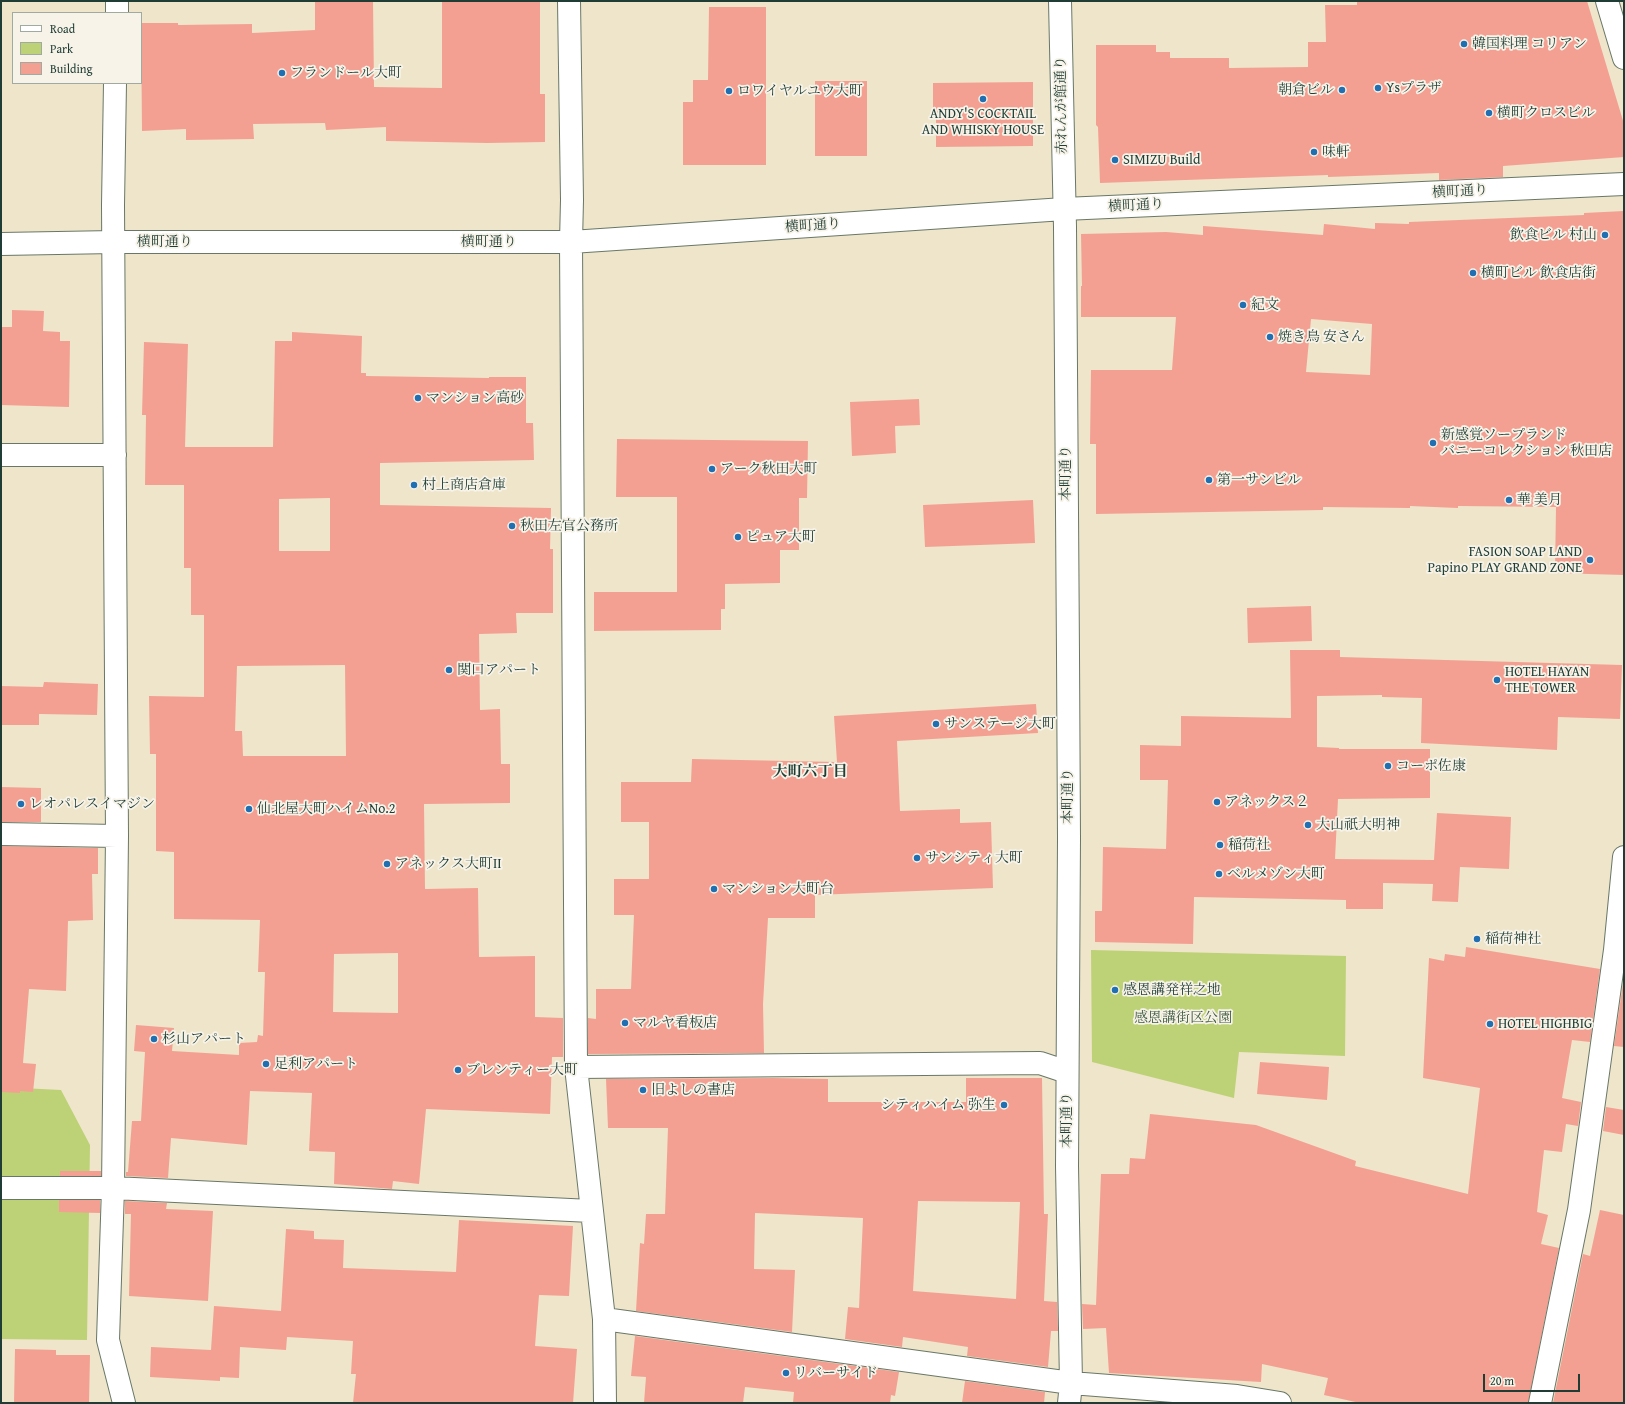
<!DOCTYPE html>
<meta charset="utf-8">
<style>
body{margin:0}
#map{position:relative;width:1625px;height:1404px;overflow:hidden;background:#efe5ca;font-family:"Gentium Book Plus",serif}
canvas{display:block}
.frame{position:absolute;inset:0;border:2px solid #1f3d34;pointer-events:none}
.legend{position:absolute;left:12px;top:12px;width:130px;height:72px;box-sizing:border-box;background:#f7f3e8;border:1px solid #a1aaa0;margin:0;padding:5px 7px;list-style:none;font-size:12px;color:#1f3d34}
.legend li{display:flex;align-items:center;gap:8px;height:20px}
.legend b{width:20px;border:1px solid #a1aaa0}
.scale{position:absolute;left:1483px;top:1374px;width:97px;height:18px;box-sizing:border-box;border:2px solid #1f3d34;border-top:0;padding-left:5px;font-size:12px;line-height:14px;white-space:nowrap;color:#1f3d34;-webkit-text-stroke:3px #f7f3e8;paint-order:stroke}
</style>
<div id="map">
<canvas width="1625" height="1404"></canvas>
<div class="frame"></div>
<ul class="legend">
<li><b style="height:5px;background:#fff"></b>Road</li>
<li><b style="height:11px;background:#bdd276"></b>Park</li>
<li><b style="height:11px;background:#f3a092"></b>Building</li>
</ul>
<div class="scale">20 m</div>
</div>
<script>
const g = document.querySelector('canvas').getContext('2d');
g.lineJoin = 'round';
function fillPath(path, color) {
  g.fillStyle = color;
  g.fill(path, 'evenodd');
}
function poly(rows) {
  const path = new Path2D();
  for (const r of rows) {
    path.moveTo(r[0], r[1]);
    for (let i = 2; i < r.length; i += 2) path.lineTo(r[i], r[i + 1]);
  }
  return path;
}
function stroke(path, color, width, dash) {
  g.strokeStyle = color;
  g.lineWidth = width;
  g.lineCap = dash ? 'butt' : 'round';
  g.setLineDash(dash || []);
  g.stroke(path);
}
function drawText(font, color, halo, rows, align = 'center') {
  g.font = font + ' "Gentium Book Plus","Noto Serif JP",serif';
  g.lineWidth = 3.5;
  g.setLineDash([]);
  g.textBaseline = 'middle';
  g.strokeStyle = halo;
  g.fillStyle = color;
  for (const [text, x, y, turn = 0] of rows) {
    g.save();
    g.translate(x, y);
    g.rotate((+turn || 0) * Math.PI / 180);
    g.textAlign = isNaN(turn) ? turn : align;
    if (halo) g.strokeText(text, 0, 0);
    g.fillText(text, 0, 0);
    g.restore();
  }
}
fillPath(poly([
 [1091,950,1346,956,1345,1056,1239,1052,1234,1098,1092,1062],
 [1,1087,61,1090,90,1145,87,1340,1,1339]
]), '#bdd276');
fillPath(poly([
 [315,1,373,1,374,87,442,88,442,1,540,1,540,94,545,94,545,142,487,143,386,141,386,127,326,130,325,123,253,124,254,139,186,140,186,129,142,131,141,23,178,23,178,25,252,24,252,33,315,30],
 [1357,1,1587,1,1624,124,1624,157,1503,166,1503,177,1439,180,1439,173,1328,177,1328,175,1100,183,1098,127,1096,125,1096,45,1156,45,1156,52,1170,52,1170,58,1229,58,1229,68,1308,67,1308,42,1326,42,1325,5,1357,5],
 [709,7,766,7,766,165,683,165,683,102,693,102,693,80,708,80],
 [815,81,867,81,867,156,815,156],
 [1033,82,1033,146,936,147,936,116,933,116,933,83],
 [1624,211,1624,575,1555,573,1556,507,1458,506,1458,508,1410,506,1410,508,1323,507,1323,510,1096,514,1096,444,1090,444,1091,370,1172,370,1176,317,1081,317,1081,286,1082,286,1081,234,1166,232,1203,235,1203,226,1323,235,1324,224,1375,229,1375,223,1409,224,1409,222,1584,215,1584,213],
 [1311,319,1372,324,1370,375,1306,372],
 [12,310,44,311,43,331,60,332,60,341,70,341,69,407,1,405,1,327,12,327],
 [292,332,362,336,361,373,366,373,366,376,489,378,489,377,526,377,526,423,533,423,534,460,380,463,380,505,551,508,550,549,553,549,553,613,516,613,517,633,479,634,480,710,500,709,501,764,510,764,510,803,424,804,425,889,478,888,479,957,535,956,535,1017,563,1018,563,1057,552,1057,550,1114,426,1109,419,1184,393,1181,392,1189,334,1184,335,1152,309,1151,312,1093,250,1091,247,1145,171,1138,168,1178,126,1176,126,1172,128,1172,132,1121,141,1121,145,1052,134,1051,136,1025,174,1028,172,1051,239,1055,239,1043,257,1042,258,1035,263,1036,265,972,258,972,260,920,174,919,174,852,156,851,156,754,150,754,149,696,204,697,204,615,191,615,191,568,184,568,184,485,145,485,146,415,142,415,144,342,188,344,185,447,273,447,275,341,292,341],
 [330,498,330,551,279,551,279,499],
 [345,665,346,756,243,756,242,731,235,731,237,666],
 [398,953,398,1013,333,1012,334,954],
 [919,399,920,425,895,426,896,453,852,456,850,402],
 [617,439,808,441,807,498,799,498,799,550,780,550,780,583,725,584,725,609,721,609,721,630,594,631,594,592,677,592,677,497,616,497],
 [1033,500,1035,543,925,547,923,505],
 [1311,606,1312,641,1248,643,1247,608],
 [1290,650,1340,650,1340,657,1622,665,1620,719,1558,717,1557,750,1421,743,1422,698,1382,697,1382,695,1317,696,1317,747,1339,748,1339,749,1430,749,1430,798,1338,799,1335,859,1434,860,1437,813,1511,817,1509,869,1460,867,1458,902,1432,901,1433,884,1383,883,1383,909,1346,909,1346,900,1194,897,1193,944,1095,942,1095,911,1102,911,1103,847,1166,849,1168,780,1140,780,1140,745,1181,746,1181,716,1291,718],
 [44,682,98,684,97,715,39,714,39,725,1,725,1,686,43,687],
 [1036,704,1038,733,897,741,900,811,960,809,960,823,991,822,993,888,815,895,815,918,768,918,763,1004,764,1053,588,1054,588,1018,596,1019,596,989,631,989,634,915,614,915,614,879,649,879,649,822,621,822,621,782,691,782,692,759,837,762,834,716],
 [1,787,41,788,41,822,1,822],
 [1,846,98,848,98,874,92,874,93,920,68,921,66,991,29,989,23,1063,36,1064,33,1092,20,1091,20,1093,1,1092],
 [1466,947,1600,969,1590,1042,1572,1040,1562,1098,1581,1102,1578,1126,1566,1124,1562,1152,1544,1150,1537,1212,1548,1215,1541,1244,1559,1248,1528,1403,1360,1403,1324,1395,1328,1378,1262,1364,1261,1382,1109,1373,1106,1328,1083,1329,1082,1304,1096,1305,1101,1174,1129,1174,1130,1158,1145,1159,1150,1114,1256,1125,1356,1161,1355,1166,1468,1194,1480,1088,1423,1078,1429,958,1444,961,1445,954,1465,957],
 [1624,976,1624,1047,1614,1046],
 [1260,1062,1329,1067,1327,1100,1257,1094],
 [774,1078,828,1079,828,1102,966,1102,966,1078,1042,1078,1044,1214,1048,1214,1044,1301,1057,1302,1058,1331,1051,1331,1048,1367,967,1356,968,1347,903,1337,902,1347,845,1339,848,1307,859,1308,863,1218,755,1213,754,1269,795,1270,792,1332,636,1311,640,1243,644,1244,646,1214,665,1214,668,1128,608,1128,606,1079],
 [918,1201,1020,1202,1016,1299,913,1291],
 [1606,1107,1624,1110,1624,1135,1603,1131],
 [60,1171,101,1171,101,1176,60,1176],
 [59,1200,100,1200,100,1213,59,1212],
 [125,1201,167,1203,166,1209,213,1211,208,1301,129,1296,131,1214,125,1214],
 [1600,1210,1624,1215,1624,1403,1553,1403,1583,1254,1590,1256],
 [459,1220,573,1226,569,1296,539,1295,535,1346,577,1349,573,1403,353,1403,356,1374,351,1374,353,1341,287,1337,286,1350,240,1347,239,1378,220,1377,220,1381,150,1377,151,1347,211,1350,214,1306,281,1311,286,1229,314,1231,314,1239,344,1240,343,1268,456,1272],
 [635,1336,899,1372,895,1396,891,1395,890,1403,793,1403,794,1392,745,1387,743,1403,644,1403,646,1377,631,1376],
 [15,1349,56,1350,56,1355,90,1355,89,1403,14,1403],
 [965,1381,1045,1392,1044,1403,962,1403]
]), '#f3a092');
const minor = poly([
 [569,1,572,200,571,242,576,1067,604,1319,605,1403],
 [1060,1,1065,227,1068,655,1069,839,1067,1166,1071,1383,1069,1403],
 [1607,1,1624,58],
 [117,13,117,1],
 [115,83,113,205,117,836,113,1188,108,1340,124,1403],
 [1,244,114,242,571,242,1064,209,1624,184],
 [1,455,115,455],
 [1,834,117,836],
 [576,1067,1040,1063,1067,1072],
 [1,1188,113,1188,591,1211],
 [604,1319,1071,1383,1237,1396,1280,1403],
 [1540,1403,1579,1210,1615,950,1624,857]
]);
stroke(minor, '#687868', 24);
stroke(minor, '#fff', 22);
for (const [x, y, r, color] of [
 [1464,44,4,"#1f6fb2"],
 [282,73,4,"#1f6fb2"],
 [1378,88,4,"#1f6fb2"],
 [1342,90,4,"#1f6fb2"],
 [729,91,4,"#1f6fb2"],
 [983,99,4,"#1f6fb2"],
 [1489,113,4,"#1f6fb2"],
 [1314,152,4,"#1f6fb2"],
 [1115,160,4,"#1f6fb2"],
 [1605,235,4,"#1f6fb2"],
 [1473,273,4,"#1f6fb2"],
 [1243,305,4,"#1f6fb2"],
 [1270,337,4,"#1f6fb2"],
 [418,398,4,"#1f6fb2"],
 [1433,443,4,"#1f6fb2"],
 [712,469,4,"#1f6fb2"],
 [1209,480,4,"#1f6fb2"],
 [414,485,4,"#1f6fb2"],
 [1509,500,4,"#1f6fb2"],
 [512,526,4,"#1f6fb2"],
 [738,537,4,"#1f6fb2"],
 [1590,560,4,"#1f6fb2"],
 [449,670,4,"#1f6fb2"],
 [1497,680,4,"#1f6fb2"],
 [936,724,4,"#1f6fb2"],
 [1388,766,4,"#1f6fb2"],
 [1217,802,4,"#1f6fb2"],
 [21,804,4,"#1f6fb2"],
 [249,809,4,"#1f6fb2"],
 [1308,825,4,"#1f6fb2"],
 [1220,845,4,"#1f6fb2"],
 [917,858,4,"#1f6fb2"],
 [387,864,4,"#1f6fb2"],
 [1219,874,4,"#1f6fb2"],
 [714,889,4,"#1f6fb2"],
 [1477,939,4,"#1f6fb2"],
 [1115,990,4,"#1f6fb2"],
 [625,1023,4,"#1f6fb2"],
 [1490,1024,4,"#1f6fb2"],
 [154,1039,4,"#1f6fb2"],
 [266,1064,4,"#1f6fb2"],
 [458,1070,4,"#1f6fb2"],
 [643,1090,4,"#1f6fb2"],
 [1004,1105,4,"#1f6fb2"],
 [786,1373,4,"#1f6fb2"]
]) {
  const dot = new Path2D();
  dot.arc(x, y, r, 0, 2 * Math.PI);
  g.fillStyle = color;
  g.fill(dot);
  stroke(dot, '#f7f3e8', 1.5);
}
drawText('14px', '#1f3d34', '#f7f3e8', [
 ["韓国料理 コリアン",1472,44],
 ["フランドール大町",290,73],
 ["Ysプラザ",1386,88],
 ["朝倉ビル",1334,90,"right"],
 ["ロワイヤルユウ大町",737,91],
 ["横町クロスビル",1497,113],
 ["ANDY'S COCKTAIL",983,114,"center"],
 ["AND WHISKY HOUSE",983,130,"center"],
 ["味軒",1322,152],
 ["SIMIZU Build",1123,160],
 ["飲食ビル 村山",1597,235,"right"],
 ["横町ビル 飲食店街",1481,273],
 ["紀文",1251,305],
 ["焼き鳥 安さん",1278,337],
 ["マンション高砂",426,398],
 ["新感覚ソープランド",1441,435],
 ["バニーコレクション 秋田店",1441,451],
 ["アーク秋田大町",720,469],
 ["第一サンビル",1217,480],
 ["村上商店倉庫",422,485],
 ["華 美月",1517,500],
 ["秋田左官公務所",520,526],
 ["ピュア大町",746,537],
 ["FASION SOAP LAND",1582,552,"right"],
 ["Papino PLAY GRAND ZONE",1582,568,"right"],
 ["関口アパート",457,670],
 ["HOTEL HAYAN",1505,672],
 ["THE TOWER",1505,688],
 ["サンステージ大町",944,724],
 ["コーポ佐康",1396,766],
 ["アネックス２",1225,802],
 ["レオパレスイマジン",29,804],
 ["仙北屋大町ハイムNo.2",257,809],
 ["大山祇大明神",1316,825],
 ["稲荷社",1228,845],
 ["サンシティ大町",925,858],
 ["アネックス大町II",395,864],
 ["ベルメゾン大町",1227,874],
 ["マンション大町台",722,889],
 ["稲荷神社",1485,939],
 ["感恩講発祥之地",1123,990],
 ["マルヤ看板店",633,1023],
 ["HOTEL HIGHBIG",1498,1024],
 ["杉山アパート",162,1039],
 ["足利アパート",274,1064],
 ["ブレンティー大町",466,1070],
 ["旧よしの書店",651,1090],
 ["シティハイム 弥生",996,1105,"right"],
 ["リバーサイド",794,1373]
], 'left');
drawText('14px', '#1f3d34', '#f7f3e8', [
 ["赤れんが館通り",1062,105,-91],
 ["横町通り",1460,192,-3],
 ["横町通り",1136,206,-3],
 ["横町通り",813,226,-4],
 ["横町通り",165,242],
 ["横町通り",489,242],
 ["本町通り",1066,473,-90],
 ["本町通り",1068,796,-90],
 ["本町通り",1067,1120,-90]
]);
drawText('14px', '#3f5b41', '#f7f3e8', [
 ["感恩講街区公園",1183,1018]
]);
drawText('bold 15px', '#1f3d34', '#f7f3e8', [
 ["大町六丁目",810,772]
]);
</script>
